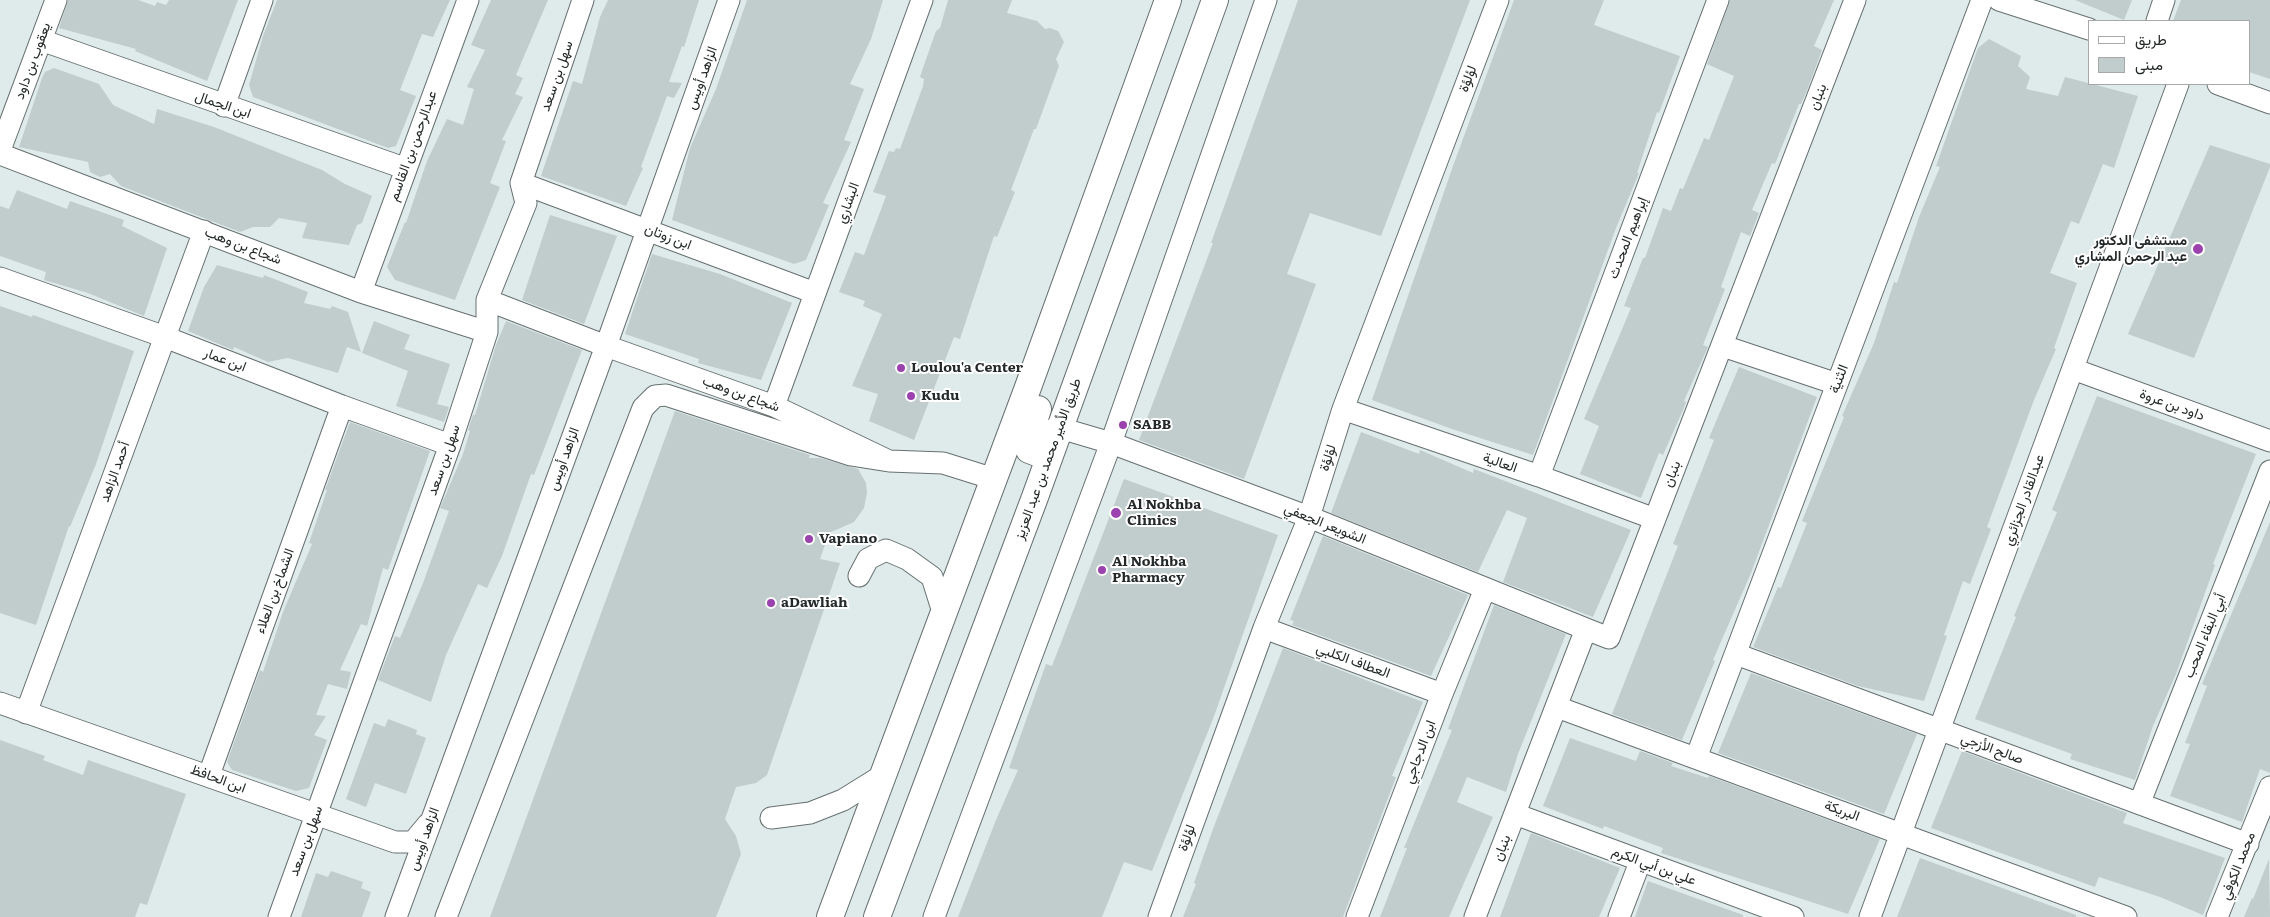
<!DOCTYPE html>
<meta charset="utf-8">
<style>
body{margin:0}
#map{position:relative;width:2270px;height:917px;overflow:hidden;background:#dfeaea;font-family:Literata,Vazirmatn,serif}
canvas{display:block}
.legend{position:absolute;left:2088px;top:20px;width:162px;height:65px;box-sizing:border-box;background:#fff;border:1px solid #a7a9a9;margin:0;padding:6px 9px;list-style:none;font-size:15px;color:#232828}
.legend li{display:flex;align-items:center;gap:10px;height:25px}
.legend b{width:25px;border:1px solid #a7a9a9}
</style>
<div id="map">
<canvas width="2270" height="917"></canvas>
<ul class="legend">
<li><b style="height:6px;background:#fff"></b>طريق</li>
<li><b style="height:14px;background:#c1cccc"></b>مبنى</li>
</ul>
</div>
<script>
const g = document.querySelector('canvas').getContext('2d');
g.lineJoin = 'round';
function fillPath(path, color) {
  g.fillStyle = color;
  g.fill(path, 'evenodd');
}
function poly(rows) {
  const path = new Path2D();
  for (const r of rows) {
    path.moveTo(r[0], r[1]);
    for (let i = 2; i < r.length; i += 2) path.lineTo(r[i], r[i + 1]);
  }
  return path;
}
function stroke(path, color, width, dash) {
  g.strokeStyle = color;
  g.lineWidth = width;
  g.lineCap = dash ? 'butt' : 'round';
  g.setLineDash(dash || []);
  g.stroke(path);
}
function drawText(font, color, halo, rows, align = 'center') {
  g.font = font + ' Literata,Vazirmatn,serif';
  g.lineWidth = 4;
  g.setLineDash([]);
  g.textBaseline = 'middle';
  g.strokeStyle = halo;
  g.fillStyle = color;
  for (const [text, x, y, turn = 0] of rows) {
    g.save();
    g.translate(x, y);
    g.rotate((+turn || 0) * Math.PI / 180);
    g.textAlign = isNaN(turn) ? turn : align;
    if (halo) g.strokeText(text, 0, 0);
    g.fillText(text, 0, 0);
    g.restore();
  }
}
fillPath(poly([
 [68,0,138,0,155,6,157,2,166,5,169,0,238,0,207,81,135,51,136,49,59,28],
 [277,0,450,0,433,37,422,34,400,90,416,96,396,146,388,148,253,97,249,85,263,36],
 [491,0,548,0,516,75,523,78,515,94,523,97,502,140,506,141,490,183,500,187,455,300,395,280,387,267,405,222,406,223,427,161,447,119,463,125,474,89,467,87,485,50,471,45],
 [608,0,699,0,684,47,682,46,669,82,682,83,674,98,667,96,641,167,643,168,626,206,541,176,573,81,582,84,600,17],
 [747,0,883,0,871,39,850,84,864,89,844,140,851,142,823,203,829,205,806,260,794,264,672,220,690,148,716,89],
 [948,0,1012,0,1007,13,1037,21,1045,29,1050,28,1058,31,1064,42,1056,59,1059,66,1036,129,1034,129,1011,190,1015,192,997,237,994,236,960,339,954,337,914,440,869,421,878,394,852,386,882,314,863,306,865,301,839,292,855,252,864,255,886,196,873,192,889,151,894,152,896,148,900,149,923,86,924,79,920,77,923,68,936,31,940,28],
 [1298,0,1470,0,1381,236,1310,213,1287,274,1316,284,1244,479,1139,440,1213,243,1211,243],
 [1514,0,1604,0,1594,25,1680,56,1659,113,1657,112,1637,173,1639,173,1616,228,1533,455,1452,429,1372,400,1453,166],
 [1730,0,1834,0,1814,46,1822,50,1808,88,1801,104,1799,104,1775,164,1772,163,1752,210,1759,213,1750,236,1741,232,1721,287,1725,289,1703,345,1708,347,1684,401,1686,402,1683,410,1663,455,1659,453,1641,498,1580,474,1599,426,1584,419,1631,308,1624,306,1643,258,1645,258,1663,208,1671,211,1680,188,1683,189,1704,138,1709,140,1734,76,1707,64],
 [2075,0,2132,0,2124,20],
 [2181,0,2270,0,2270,79,2249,72,2249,21,2173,21],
 [1989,39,2021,56,2018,66,2030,77,2026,89,2058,96,2065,77,2138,96,2114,168,2103,164,2079,224,2071,221,2050,273,2077,283,2054,348,2056,349,2034,400,1987,527,1991,529,1970,584,1963,581,1944,635,1947,636,1924,701,1858,686,1753,647,1778,587,1781,588,1807,523,1802,521,1844,417,1842,416,1874,343,1894,282,1897,283,1919,217,1940,167,1936,166,1978,48],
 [54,68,99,84,113,105,154,124,157,109,214,127,322,170,345,184,372,196,362,223,357,225,349,245,302,238,307,223,279,218,270,227,253,227,240,232,121,186,110,174,100,177,90,172,88,162,19,147,42,78,45,72],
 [2210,145,2270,164,2270,167,2194,358,2128,334],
 [17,190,67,209,70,201,124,220,122,226,167,248,144,316,88,293,44,280,46,272,0,256,0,206,9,209],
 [550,215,617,236,584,324,522,300],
 [652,254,720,274,792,303,761,380,698,363,699,359,625,334],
 [217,265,263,278,264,275,308,292,304,303,330,309,332,306,348,312,361,352,347,347,338,373,288,358,268,362,234,347,233,350,188,331,204,287],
 [0,306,32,317,33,315,134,351,96,464,70,527,69,526,36,625,0,613],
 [374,321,410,335,404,349,450,364,437,404,449,407,444,422,396,406,408,371,362,353],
 [506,321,582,350,534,475,531,474,502,556,487,588,478,584,446,655,431,702,378,680,395,636,400,638,423,583,449,511,440,508,463,454,470,431,468,430,473,415,475,415,496,345],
 [1739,367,1817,397,1751,573,1713,660,1715,661,1682,740,1612,714,1678,546,1673,544,1714,440,1709,438],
 [2097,396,2256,454,2213,564,2215,565,2176,674,2153,726,2135,780,2070,759,2072,754,1975,719,2016,617,2014,616,2057,512,2052,510],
 [675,411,810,455,809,458,820,458,858,469,866,483,867,493,864,508,854,522,829,533,820,559,840,563,767,775,756,783,736,787,725,819,736,836,741,854,716,917,490,917],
 [350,422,430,451,388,570,383,568,367,626,361,624,340,670,351,672,347,689,328,684,316,715,326,716,314,735,327,740,309,788,296,791,232,770,227,762,260,670,263,672,283,612,312,544,309,543,327,490,325,490],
 [1361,432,1419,454,1420,450,1473,473,1474,469,1631,530,1593,617,1503,582,1527,518,1507,510,1478,572,1331,513],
 [1124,479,1278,535,1213,719,1152,871,1124,862,1102,917,958,917,996,820,1018,770,1009,768,1046,664,1052,666],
 [2270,522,2270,773,2260,769,2242,822,2170,796,2190,744,2185,743,2207,686,2202,684],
 [1323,536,1468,595,1431,676,1292,625,1294,621,1290,620],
 [1494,605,1566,634,1518,754,1506,792,1467,777,1457,802,1493,817,1449,917,1380,917,1407,848,1404,848,1452,730,1448,729],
 [1283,648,1423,702,1392,776,1396,777,1343,917,1183,917,1196,884,1194,883,1213,829],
 [1751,673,1917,734,1884,814,1718,753],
 [388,719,417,730,416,734,426,738,406,794,375,783,366,807,346,799,374,723,385,727],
 [1570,738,1636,761,1640,751,1673,763,1671,766,1708,778,1709,776,1880,839,1848,914,1661,853,1663,848,1604,826,1603,829,1543,806],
 [0,740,45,756,43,760,83,775,88,760,186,794,147,905,140,903,135,917,0,917],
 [1962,751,2127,813,2123,823,2225,858,2203,915,2160,897,2099,877,2095,887,1931,828],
 [1531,833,1620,868,1599,917,1500,917],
 [1920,858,2076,915,2076,917,1897,917],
 [2269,859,2270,917,2244,917,2252,898,2253,899],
 [331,871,363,882,361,888,371,892,362,917,301,917,316,873,328,877],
 [1648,881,1743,915,1743,917,1635,917]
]), '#c1cccc');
const minor = poly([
 [1999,0,2089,29],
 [2157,21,2164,0],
 [41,40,404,168],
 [2218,84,2270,103],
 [224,106,262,0],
 [0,150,56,0],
 [0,154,361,292,487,332],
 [521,183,815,293],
 [0,278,165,337,342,406,450,445],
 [361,292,468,0],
 [487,300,606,346,774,406,889,461,943,463,994,479],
 [1723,346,1837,384],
 [2073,369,2270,441],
 [774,406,922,0],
 [1343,409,1539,476,1655,519],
 [1060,428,1111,443,1309,517,1586,629],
 [1539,476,1718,0],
 [859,576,868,559,886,550,907,559,932,577,943,612],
 [1264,628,1442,694],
 [1736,654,2248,844],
 [0,703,395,842,413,842,428,824],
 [1557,707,2126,917],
 [26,713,204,231],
 [1696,758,1982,0],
 [209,775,342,406],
 [2140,802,2270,471],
 [1515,814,1793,917],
 [771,818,810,813,843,800,880,777],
 [279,917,450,445,487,332,487,300,526,203,521,183,583,0],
 [396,917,606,346,729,0],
 [446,917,643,408,655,396,666,395,851,455,889,461],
 [934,917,1111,443,1266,0],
 [1159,917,1264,628,1309,517,1343,409,1498,0],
 [1357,917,1442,694,1485,589],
 [1475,917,1586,629,1609,638,1855,0],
 [1619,917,1640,862],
 [1870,917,2178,84],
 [2217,917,2270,787]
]);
const major = poly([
 [1038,409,1027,441,1029,450,1037,453,1041,451,1055,431],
 [830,917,1027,390,1168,0],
 [877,917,1035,497,1215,0]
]);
stroke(minor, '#677070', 23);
stroke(major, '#677070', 28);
stroke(minor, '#fff', 21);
stroke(major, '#fff', 26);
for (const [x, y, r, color] of [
 [2198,249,6,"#9b42ae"],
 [901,368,5,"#9b42ae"],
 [911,396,5,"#9b42ae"],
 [1123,425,5,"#9b42ae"],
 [1116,513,6,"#9b42ae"],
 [809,539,5,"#9b42ae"],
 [1102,570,5,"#9b42ae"],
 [771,603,5,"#9b42ae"]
]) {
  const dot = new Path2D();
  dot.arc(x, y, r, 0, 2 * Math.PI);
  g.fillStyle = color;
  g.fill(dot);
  stroke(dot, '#fff', 2);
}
drawText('14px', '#232828', '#fff', [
 ["يعقوب بن داود",33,61,-70],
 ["سهل بن سعد",557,76,-71],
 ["الزاهد أويس",702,78,-70],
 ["لؤلؤة",1468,79,-69],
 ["بنبان",1818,97,-69],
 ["ابن الجمال",223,105,19],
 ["عبدالرحمن بن القاسم",413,146,-70],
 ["البشاري",848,203,-70],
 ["ابن زوتان",668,237,21],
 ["إبراهيم المحدث",1628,238,-69],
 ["شجاع بن وهب",243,246,21],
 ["ابن عمار",225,360,21],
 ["الثنية",1839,379,-69],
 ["شجاع بن وهب",741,394,20],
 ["داود بن عروة",2172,405,20],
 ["لؤلؤة",1328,458,-72],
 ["الزاهد أويس",564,459,-70],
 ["طريق الأمير محمد بن عبد العزيز",1048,459,-70],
 ["سهل بن سعد",444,460,-71],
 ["العالية",1500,463,19],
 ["أحمد الزاهد",115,472,-70],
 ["بنبان",1672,474,-69],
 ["عبدالقادر الجزائري",2024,500,-70],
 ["الشويعر الجعفي",1325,524,22],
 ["الشماخ بن العلاء",275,591,-70],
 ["أبي البقاء المحب",2205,636,-68],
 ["العطاف الكلبي",1353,661,20],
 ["صالح الأزجي",1992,749,20],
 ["ابن الدجاجي",1420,752,-69],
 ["ابن الحافظ",218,779,20],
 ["البريكة",1842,811,20],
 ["لؤلؤة",1187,838,-70],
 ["الزاهد أويس",424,839,-70],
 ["سهل بن سعد",306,841,-70],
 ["بنبان",1502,848,-69],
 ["علي بن أبي الكرم",1654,866,20],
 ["محمد الكوفي",2238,866,-68]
]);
drawText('bold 14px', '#232828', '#fff', [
 ["مستشفى الدكتور",2187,241,"right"],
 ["عبد الرحمن المشاري",2187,257,"right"],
 ["Loulou'a Center",911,368],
 ["Kudu",921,396],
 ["SABB",1133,425],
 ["Al Nokhba",1127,505],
 ["Clinics",1127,521],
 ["Vapiano",819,539],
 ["Al Nokhba",1112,562],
 ["Pharmacy",1112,578],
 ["aDawliah",781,603]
], 'left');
</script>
